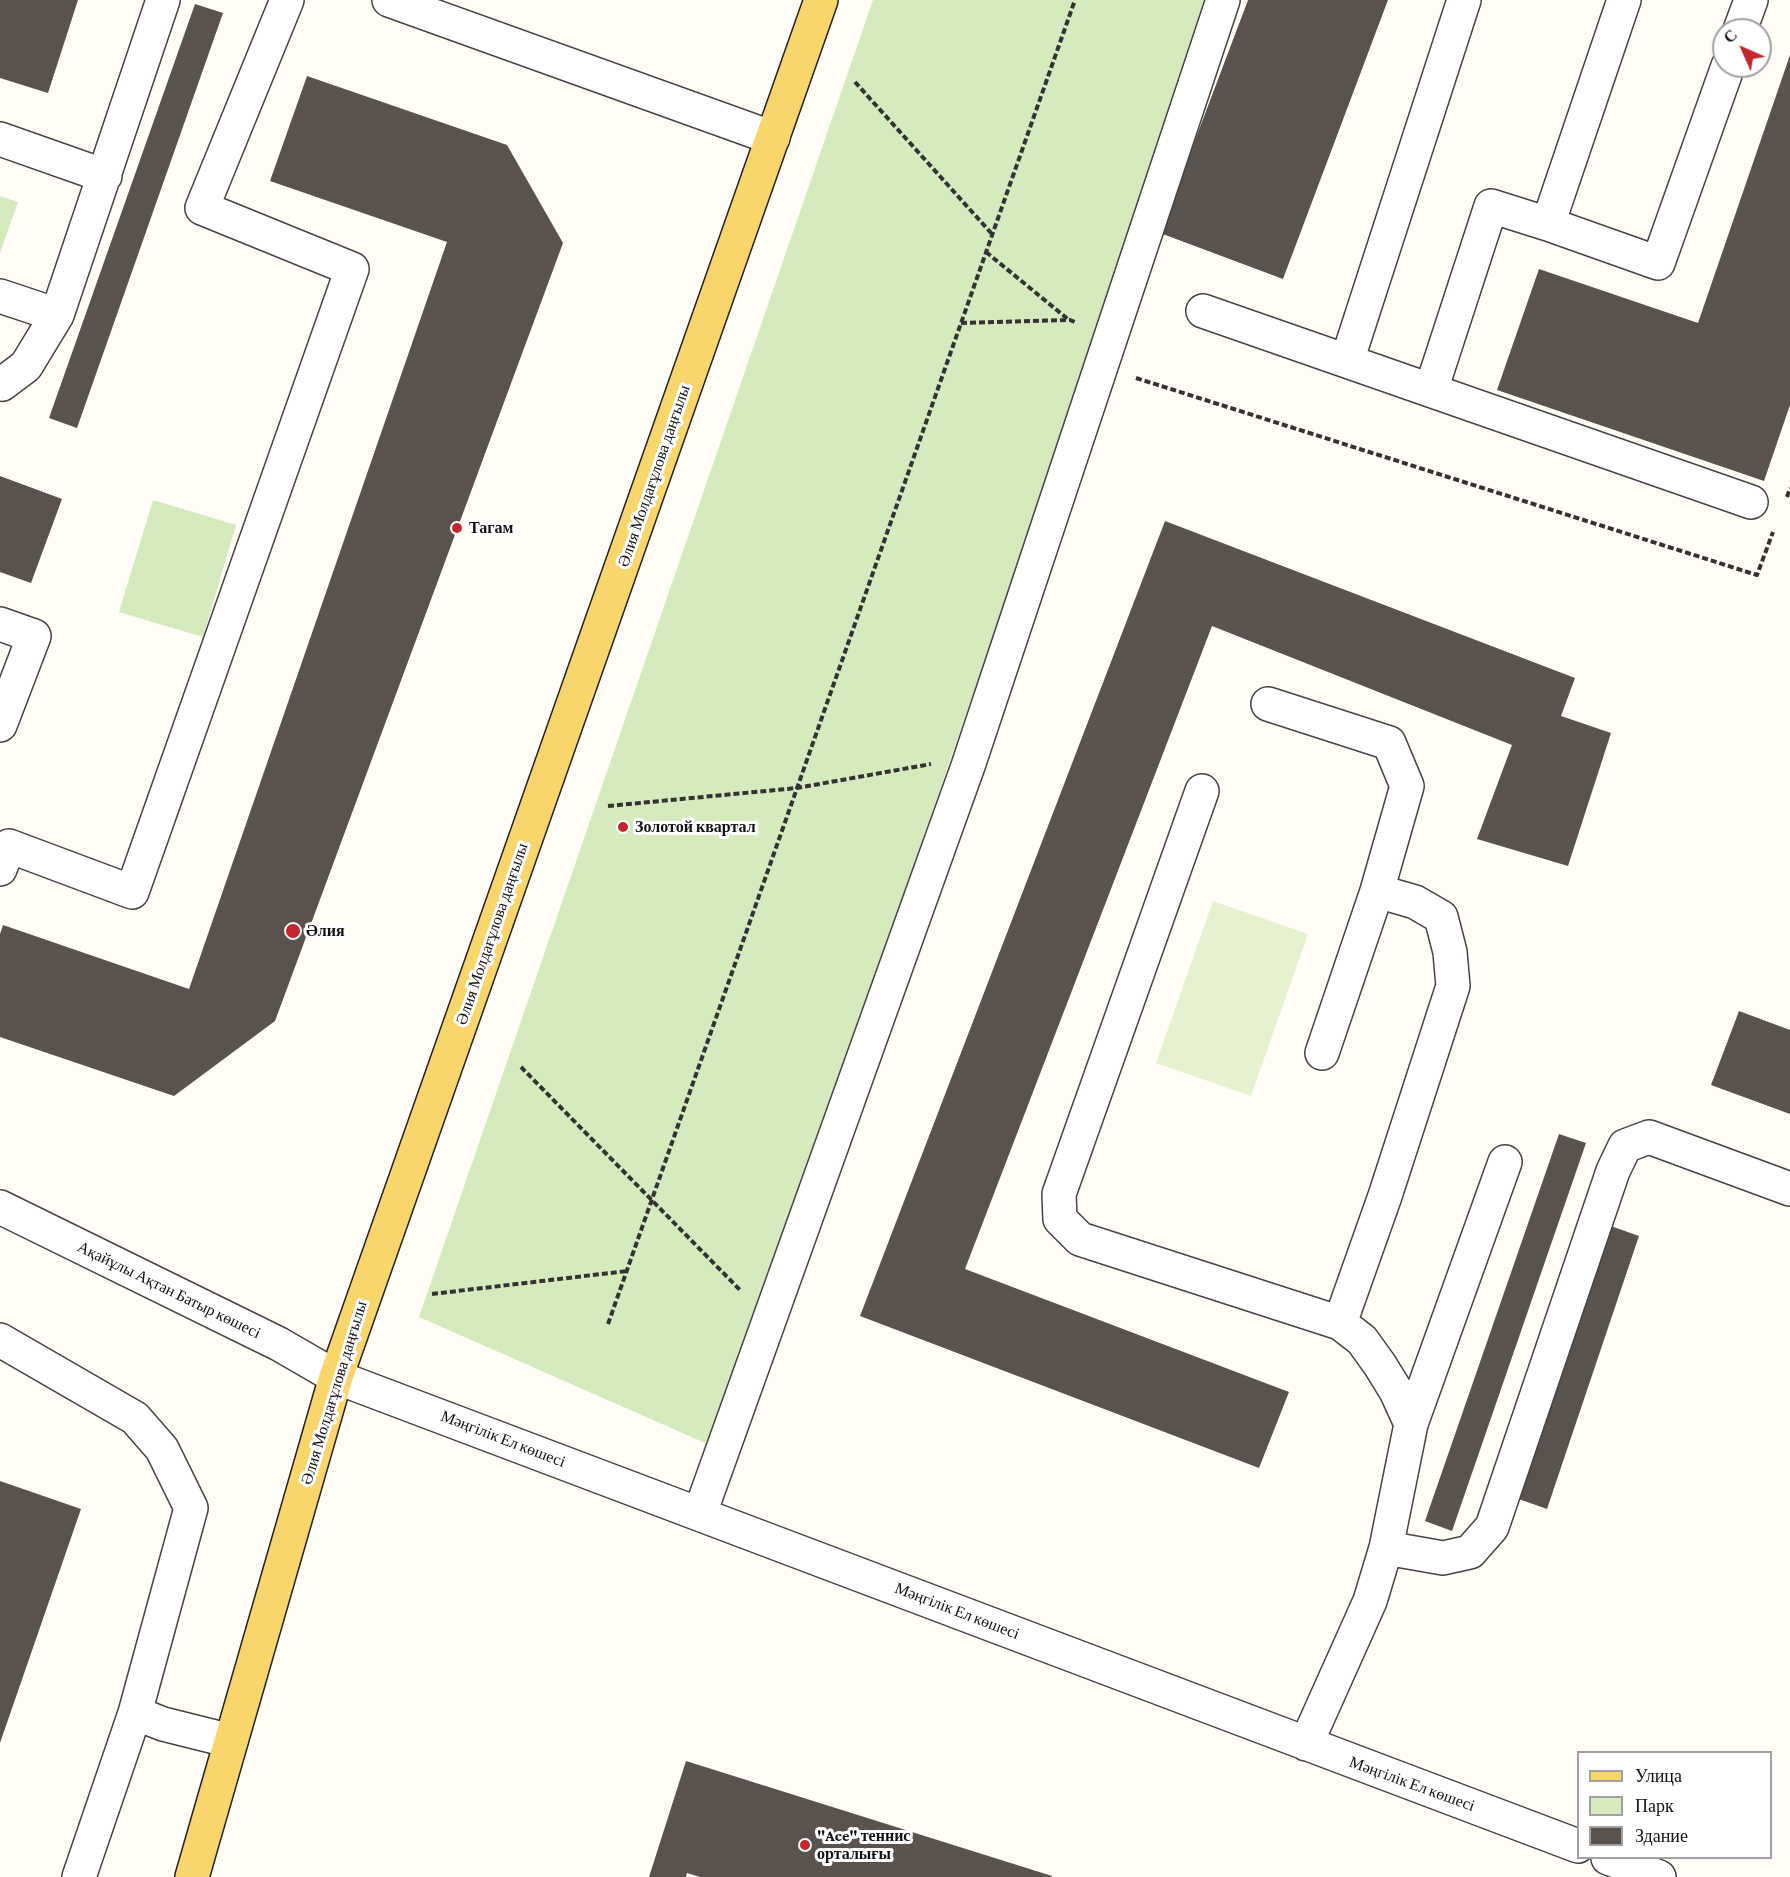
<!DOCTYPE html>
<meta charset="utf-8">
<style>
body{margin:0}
#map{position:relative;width:1790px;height:1877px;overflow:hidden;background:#fffdf5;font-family:"Crimson Pro",serif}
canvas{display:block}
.legend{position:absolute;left:1577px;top:1751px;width:195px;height:108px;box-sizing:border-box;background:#fff;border:2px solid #a0a0a0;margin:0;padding:8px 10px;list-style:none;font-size:18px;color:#111}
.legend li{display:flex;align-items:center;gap:12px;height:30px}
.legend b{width:30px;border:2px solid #a0a0a0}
.north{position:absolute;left:1712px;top:18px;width:60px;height:60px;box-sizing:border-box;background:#fff;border:2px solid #a0a0a0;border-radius:50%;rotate:315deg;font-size:16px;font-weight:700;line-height:24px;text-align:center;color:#111}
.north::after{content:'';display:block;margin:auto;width:21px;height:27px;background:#c4262e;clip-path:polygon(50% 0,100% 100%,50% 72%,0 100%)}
</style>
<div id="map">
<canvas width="1790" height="1877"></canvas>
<ul class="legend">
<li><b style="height:8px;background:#f9d66b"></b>Улица</li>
<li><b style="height:16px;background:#d5ebbd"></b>Парк</li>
<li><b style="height:16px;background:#5a524d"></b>Здание</li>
</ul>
<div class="north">С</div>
</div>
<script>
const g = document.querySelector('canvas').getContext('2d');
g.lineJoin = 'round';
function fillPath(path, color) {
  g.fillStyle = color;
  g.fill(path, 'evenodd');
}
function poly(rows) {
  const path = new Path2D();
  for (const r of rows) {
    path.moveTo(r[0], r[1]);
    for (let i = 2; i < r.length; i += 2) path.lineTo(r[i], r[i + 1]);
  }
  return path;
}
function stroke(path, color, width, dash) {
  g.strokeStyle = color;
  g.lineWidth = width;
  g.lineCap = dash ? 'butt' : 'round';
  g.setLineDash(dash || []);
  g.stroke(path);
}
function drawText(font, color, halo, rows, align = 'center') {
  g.font = font + ' "Crimson Pro",serif';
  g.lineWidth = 6;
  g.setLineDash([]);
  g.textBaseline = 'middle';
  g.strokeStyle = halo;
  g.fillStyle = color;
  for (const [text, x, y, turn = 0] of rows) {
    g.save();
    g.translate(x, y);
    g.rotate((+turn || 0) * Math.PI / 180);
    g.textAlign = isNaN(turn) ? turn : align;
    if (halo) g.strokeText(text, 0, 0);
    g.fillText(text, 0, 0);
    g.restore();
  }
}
fillPath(poly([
 [873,0,1214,0,712,1446,419,1317],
 [0,196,18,202,0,253],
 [153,500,236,525,203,637,119,612]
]), '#d5ebbd');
fillPath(poly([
 [1213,901,1308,934,1251,1096,1156,1063]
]), '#e6f2cf');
fillPath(poly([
 [0,0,78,0,48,93,0,78],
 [1248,0,1388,0,1283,279,1160,233],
 [195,4,223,13,77,428,49,418],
 [1790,55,1790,405,1764,481,1497,390,1539,269,1698,323],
 [307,76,507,145,563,243,275,1021,174,1096,0,1037,0,934,3,925,189,989,447,242,270,181],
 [0,476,62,499,31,583,0,572],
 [1165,521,1575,678,1561,716,1611,733,1568,866,1477,839,1512,745,1212,626,965,1269,1289,1392,1259,1468,860,1316],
 [1739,1011,1790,1030,1790,1114,1711,1085],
 [1559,1134,1586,1143,1452,1531,1425,1521],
 [1608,1225,1639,1236,1547,1509,1516,1498],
 [0,1481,81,1509,0,1743],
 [686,1761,1052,1876,1052,1877,700,1877,687,1873,686,1877,649,1877]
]), '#5a524d');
const minor = poly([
 [389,0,773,138],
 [1740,30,1751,0],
 [0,139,105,176],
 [1548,224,1658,263,1728,66],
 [0,296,57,315,163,0],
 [1203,311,1751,502],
 [1347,361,1464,0],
 [0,383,2,384,26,366,57,315],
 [1431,390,1491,206,1548,224,1624,0],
 [0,624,34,636,0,725],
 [1268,704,1389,743,1407,786,1377,891,1415,902,1441,917,1450,952,1453,986,1385,1196,1340,1323,1362,1340,1380,1365,1396,1391,1411,1424,1386,1548,1370,1601,1306,1744],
 [1202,791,1059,1194,1060,1219,1080,1239,1340,1323],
 [0,869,9,846,132,892,352,269,202,208,287,0],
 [1322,1053,1377,891],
 [0,1207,279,1344,336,1377,1578,1846],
 [0,1340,135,1418,162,1449,191,1508,135,1713,79,1877],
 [1411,1424,1505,1162],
 [700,1513,968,766,1223,0],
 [1386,1548,1443,1558,1470,1552,1492,1527,1613,1171,1625,1146,1649,1137,1790,1189],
 [135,1713,163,1724,231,1741],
 [1608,1858,1659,1877]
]);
const major = poly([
 [192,1877,336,1377,821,0]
]);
stroke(minor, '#444', 36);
stroke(major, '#222', 36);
stroke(poly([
 [855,82,992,234],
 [986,252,1069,320],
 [961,323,1070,320,1077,323],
 [1136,378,1757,575,1773,532],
 [1787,497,1790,488],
 [608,806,797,788,931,764],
 [521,1067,741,1291],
 [432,1294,627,1271],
 [608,1324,1075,0]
]), '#333', 4, [6, 3]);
stroke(minor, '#fff', 33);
stroke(major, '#f9d66b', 33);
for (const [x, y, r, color] of [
 [457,528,6,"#c4262e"],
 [623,827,6,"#c4262e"],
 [293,931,8,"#c4262e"],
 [805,1845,6,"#c4262e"]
]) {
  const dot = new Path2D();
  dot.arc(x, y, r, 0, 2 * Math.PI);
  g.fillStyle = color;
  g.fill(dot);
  stroke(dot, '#fff', 2);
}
drawText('16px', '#111', '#fff', [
 ["Әлия Молдағұлова даңғылы",654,476,-71],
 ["Әлия Молдағұлова даңғылы",492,934,-71],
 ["Ақайұлы Ақтан Батыр көшесі",169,1290,26],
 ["Әлия Молдағұлова даңғылы",334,1393,-73],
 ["Мәңгілік Ел көшесі",503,1439,21],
 ["Мәңгілік Ел көшесі",957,1611,21],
 ["Мәңгілік Ел көшесі",1412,1784,20]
]);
drawText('bold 16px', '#111', '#fff', [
 ["Тагам",469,528],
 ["Золотой квартал",635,827],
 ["Әлия",306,931],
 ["\"Ace\" теннис",817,1836],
 ["орталығы",817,1854]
], 'left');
</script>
